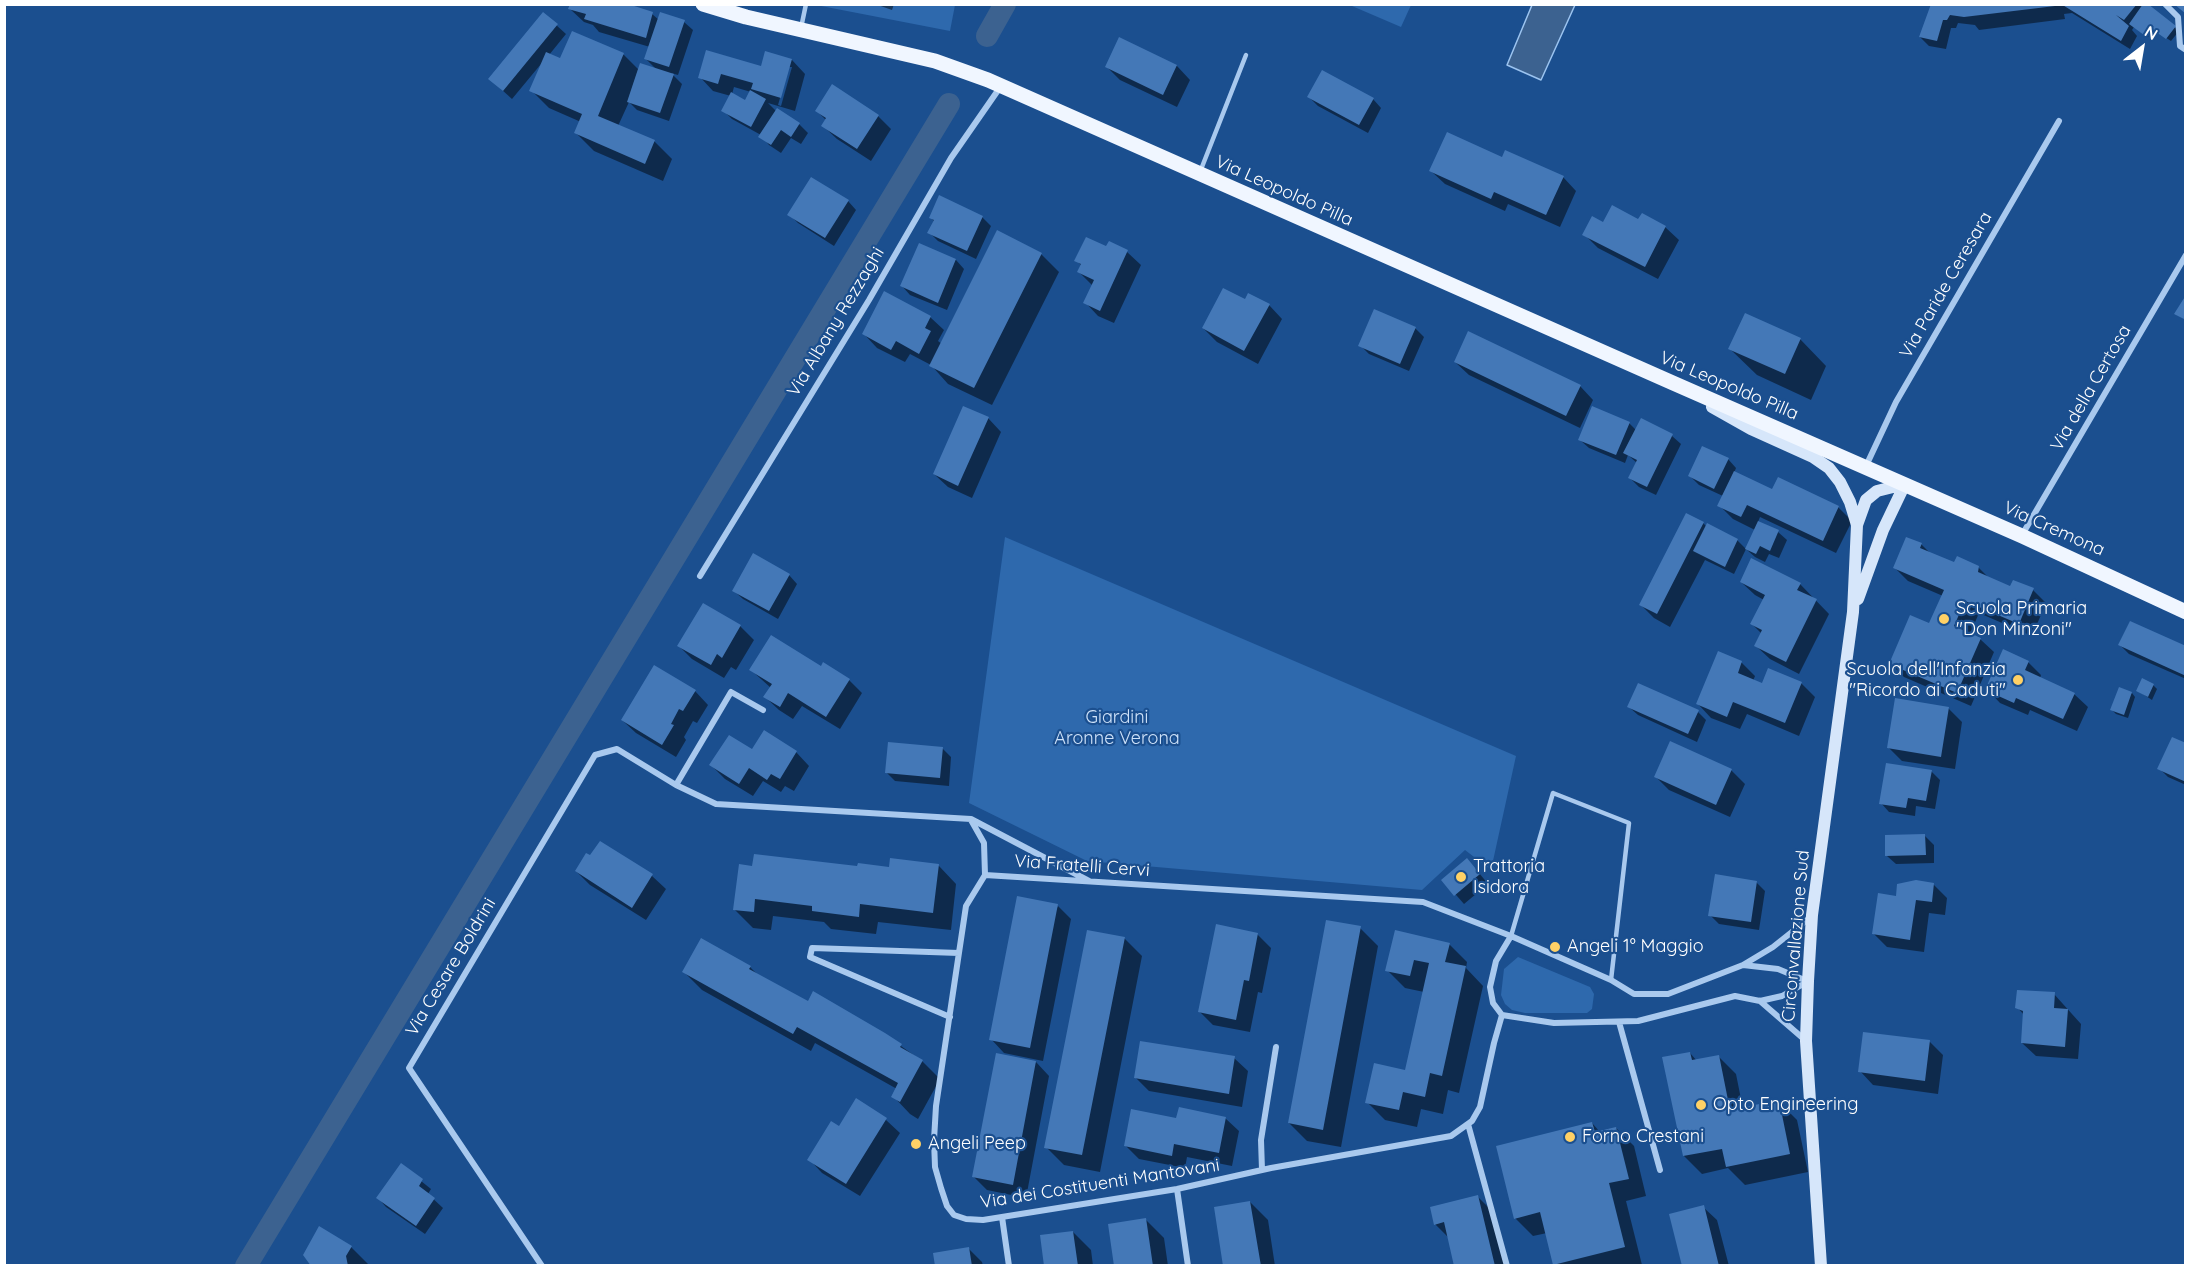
<!DOCTYPE html>
<meta charset="utf-8">
<style>
body{margin:0}
#map{position:relative;width:2190px;height:1270px;overflow:hidden;background:#1b4f8f;font-family:Quicksand,sans-serif}
canvas{display:block}
.frame{position:absolute;inset:0;border:6px solid #fff;pointer-events:none}
.north{position:absolute;left:2112px;top:18px;width:60px;height:60px;-webkit-text-stroke:4px #1b4f8f;paint-order:stroke;rotate:31deg;font-size:16px;font-weight:700;line-height:24px;text-align:center;color:#fff}
.north::after{content:'';display:block;margin:auto;width:21px;height:27px;background:#fff;clip-path:polygon(50% 0,100% 100%,50% 72%,0 100%)}
</style>
<div id="map">
<canvas width="2190" height="1270"></canvas>
<div class="frame"></div>
<div class="north">N</div>
</div>
<script>
const g = document.querySelector('canvas').getContext('2d');
g.lineJoin = 'round';
function fillPath(path, color) {
  g.fillStyle = color;
  g.fill(path, 'evenodd');
}
function poly(rows) {
  const path = new Path2D();
  for (const r of rows) {
    path.moveTo(r[0], r[1]);
    for (let i = 2; i < r.length; i += 2) path.lineTo(r[i], r[i + 1]);
  }
  return path;
}
function stroke(path, color, width, dash) {
  g.strokeStyle = color;
  g.lineWidth = width;
  g.lineCap = dash ? 'butt' : 'round';
  g.setLineDash(dash || []);
  g.stroke(path);
}
function drawText(font, color, halo, rows, align = 'center') {
  g.font = font + ' Quicksand,sans-serif';
  g.lineWidth = 4.5;
  g.setLineDash([]);
  g.textBaseline = 'middle';
  g.strokeStyle = halo;
  g.fillStyle = color;
  for (const [text, x, y, turn = 0] of rows) {
    g.save();
    g.translate(x, y);
    g.rotate((+turn || 0) * Math.PI / 180);
    g.textAlign = isNaN(turn) ? turn : align;
    if (halo) g.strokeText(text, 0, 0);
    g.fillText(text, 0, 0);
    g.restore();
  }
}
fillPath(poly([
 [816,5,955,5,950,31],
 [1352,5,1352,4,1411,5,1401,27,1352,6],
 [1005,537,1516,756,1491,870,1465,850,1422,890,1087,861,969,803],
 [1518,957,1590,987,1594,994,1592,1009,1587,1013,1525,1013,1512,1010,1505,1004,1501,995,1504,969]
]), '#2e69ad');
const water = poly([
 [1532,5,1575,5,1541,80,1507,65,1532,5]
]);
fillPath(water, '#3c6290');
stroke(water, '#9cc4f0', 1.5);
fillPath(poly([
 [875,4,894,4,892,10],
 [1933,4,2146,4,2179,31,2171,41,2154,30,2148,37,2134,27,2132,30,2137,36,2130,49,2072,13,2064,14,2065,19,1979,30,1975,25,1958,23,1956,28,1951,28,1946,49,1929,46,1920,37],
 [570,9,652,14,659,20,684,22,693,30,678,75,671,73,682,84,669,121,637,110,629,102,618,126,654,141,672,159,663,181,594,151,576,133,581,122,549,108,531,90,541,64,512,99,490,79,544,14,566,34,549,55,561,60,573,33,624,55,639,70,657,70,646,59,650,47,599,32,593,25,584,22],
 [1120,39,1177,66,1190,80,1177,107,1120,80,1107,67],
 [707,52,762,68,766,53,792,60,805,74,795,111,768,103,776,111,799,124,808,133,801,144,791,138,781,153,769,145,761,135,732,119,723,110,731,96,713,91,700,77],
 [789,67,792,67,781,106,778,105],
 [734,87,751,92,746,102,732,94],
 [1309,97,1373,99,1381,108,1368,133,1318,106],
 [817,111,878,116,891,129,871,161,837,139,823,126,827,121],
 [1503,158,1563,177,1576,191,1560,227,1508,204,1505,211,1445,184,1431,171],
 [848,201,856,210,834,246,798,223,789,214],
 [930,217,982,217,991,226,976,259,938,241,929,232,934,221],
 [1639,221,1665,227,1679,240,1658,279,1598,248,1584,234,1604,224],
 [1110,243,1127,252,1141,265,1114,323,1098,316,1085,302,1093,286,1079,272,1082,266,1076,260,1107,248],
 [919,245,956,260,964,269,947,310,910,295,902,286],
 [1041,254,1059,272,992,405,948,384,931,365,910,354,905,362,877,348,864,334,930,317,944,330,938,341,942,344],
 [1245,301,1269,305,1282,319,1258,364,1217,342,1203,328],
 [1415,328,1424,337,1409,371,1369,354,1360,345],
 [1800,339,1826,366,1811,400,1757,375,1730,349],
 [1455,362,1580,386,1593,400,1580,428,1469,375],
 [988,418,1001,432,972,498,948,487,934,474],
 [1629,423,1636,430,1672,436,1681,444,1656,495,1639,487,1630,478,1637,463,1628,455,1625,463,1589,448,1580,440],
 [1728,459,1736,468,1734,473,1773,491,1838,507,1852,521,1836,553,1760,517,1758,522,1778,532,1787,540,1779,558,1769,554,1765,562,1755,557,1746,549,1755,530,1733,519,1719,505,1723,496,1699,485,1690,476],
 [1703,523,1707,527,1737,540,1746,549,1734,574,1705,560,1670,627,1654,618,1641,605],
 [1921,544,1931,554,1955,564,1978,567,1989,578,2011,587,2033,590,2046,603,2032,636,1979,613,1970,634,1980,639,1994,652,1971,706,1904,677,1891,664,1930,625,1943,596,1908,581,1895,568],
 [789,575,797,584,778,619,743,599,734,591],
 [1741,582,1800,584,1829,614,1799,674,1770,659,1756,646,1762,634,1752,624,1764,600,1755,595],
 [703,605,740,626,754,640,736,670,731,667,724,678,692,659,679,646],
 [2120,645,2186,647,2186,679,2129,654],
 [1719,653,1742,663,1755,676,1753,681,1763,685,1801,683,1815,697,1799,736,1747,714,1740,729,1711,718,1698,704],
 [2028,662,2041,675,2040,678,2074,694,2088,707,2077,731,2030,710,2028,715,2000,703,1987,689],
 [821,668,849,680,862,693,840,729,802,706,793,719,779,710,765,697,771,688,751,670],
 [2153,685,2157,689,2152,700,2137,690],
 [695,691,708,705,697,723,693,721,684,737,686,740,676,757,636,733,622,720],
 [2132,693,2135,697,2128,718,2116,714,2112,710],
 [1629,707,1698,712,1706,720,1697,742,1638,715],
 [1948,708,1962,722,1955,769,1902,761,1889,748],
 [2186,745,2186,785,2168,777,2159,768],
 [942,748,951,757,949,786,895,781,887,773],
 [753,751,796,752,809,766,794,791,785,786,781,792,763,781,753,796,725,779,711,765],
 [1731,770,1745,784,1730,817,1669,790,1656,777],
 [1931,771,1940,780,1935,809,1916,806,1915,816,1889,812,1881,803],
 [1925,836,1934,845,1934,863,1896,864,1887,856],
 [600,843,652,876,666,889,646,920,590,885,576,871,591,857],
 [939,866,956,884,951,930,878,922,876,934,831,929,824,922,773,916,771,930,753,928,735,910,753,868,890,868],
 [1475,868,1488,884,1464,904,1443,880],
 [1756,882,1765,891,1759,930,1719,924,1710,915],
 [1934,885,1947,898,1945,915,1929,913,1924,952,1887,947,1874,934,1897,897],
 [1058,906,1071,919,1043,1061,1004,1053,991,1039],
 [1360,928,1378,946,1341,1147,1307,1141,1289,1123],
 [1257,934,1271,948,1262,993,1258,992,1250,1032,1213,1025,1200,1012],
 [1124,938,1142,956,1100,1172,1064,1165,1046,1147],
 [1449,944,1467,962,1466,968,1483,986,1459,1093,1448,1090,1443,1114,1421,1109,1417,1127,1385,1120,1367,1102,1406,1072,1424,992,1405,988,1387,970],
 [750,967,759,976,809,1003,884,1034,922,1061,940,1079,918,1119,910,1114,893,1096,897,1089,815,1043,811,1051,702,990,684,972],
 [2054,994,2081,1024,2078,1059,2036,1056,2022,1043,2024,1015,2017,1007],
 [1930,1042,1943,1055,1938,1094,1873,1085,1860,1071],
 [1690,1053,1697,1061,1718,1056,1736,1074,1743,1109,1779,1102,1797,1120,1808,1172,1745,1185,1728,1168,1702,1174,1684,1156],
 [1234,1058,1248,1071,1242,1107,1149,1091,1136,1078],
 [1036,1062,1049,1076,1026,1198,987,1190,974,1177],
 [856,1100,886,1120,900,1133,860,1196,822,1173,809,1159,839,1128],
 [1225,1118,1239,1131,1232,1166,1187,1157,1185,1168,1139,1159,1126,1146,1177,1120],
 [1592,1123,1600,1132,1616,1128,1634,1146,1646,1196,1626,1201,1642,1265,1556,1266,1547,1233,1533,1236,1515,1218],
 [401,1165,431,1189,428,1194,443,1208,425,1234,386,1207,378,1198],
 [1478,1197,1496,1215,1508,1266,1456,1266,1449,1238,1435,1224],
 [1250,1202,1268,1220,1275,1266,1225,1266],
 [1703,1207,1717,1220,1729,1266,1684,1266],
 [1146,1220,1164,1238,1168,1266,1116,1266],
 [1073,1232,1091,1250,1093,1266,1046,1266],
 [351,1247,369,1265,375,1266,313,1266],
 [969,1249,982,1262,983,1266,936,1266]
]), '#0007');
stroke(poly([
 [987,36,1005,4],
 [246,1266,949,104]
]), '#3c6290', 22);
fillPath(poly([
 [570,4,628,4,653,12,646,38,584,19,586,14,568,9],
 [1931,4,2055,4,2055,6,1964,17,1950,15,1947,20,1943,20,1937,41,1919,37],
 [2061,4,2137,4,2124,20,2116,15,2129,26,2121,41],
 [2143,4,2148,4,2176,26,2166,39,2149,27,2144,35,2129,24],
 [2174,4,2186,4,2186,14],
 [543,12,558,24,503,91,488,79],
 [660,12,685,20,669,67,644,59],
 [572,31,624,53,598,116,655,140,645,164,574,133,582,114,529,91,546,52,560,58],
 [1119,37,1177,65,1163,95,1105,67],
 [706,50,761,66,765,51,792,59,781,98,751,89,753,83,721,74,718,84,698,78],
 [640,63,674,74,660,113,627,102],
 [1322,70,1374,98,1359,125,1307,97],
 [832,84,879,115,857,149,821,126,826,118,815,111],
 [750,90,766,99,751,127,721,111,731,92,745,100],
 [777,108,800,123,791,137,781,130,771,145,758,137],
 [1447,132,1502,157,1505,150,1564,176,1546,215,1494,192,1491,199,1429,171],
 [811,177,849,200,825,238,787,215],
 [939,195,983,216,967,251,927,233,934,220,929,218],
 [1612,205,1638,219,1642,213,1666,226,1645,267,1582,235,1592,216,1603,222],
 [997,230,1042,253,974,388,929,366],
 [1086,237,1106,246,1109,241,1128,250,1100,311,1083,303,1094,280,1077,272,1081,264,1074,261],
 [919,243,956,259,938,303,900,286],
 [1223,288,1245,299,1248,293,1270,304,1244,351,1202,328],
 [884,291,931,316,925,328,931,331,919,354,896,341,891,350,862,334],
 [2186,295,2186,320,2174,314],
 [1374,309,1416,327,1400,364,1358,346],
 [1745,313,1801,338,1785,374,1728,349],
 [1468,331,1581,385,1566,416,1454,362],
 [963,406,989,417,958,486,933,474],
 [1592,406,1630,422,1616,455,1578,440],
 [1641,418,1673,434,1647,487,1628,478,1637,460,1623,453],
 [1702,446,1729,458,1714,489,1688,476],
 [1734,471,1772,489,1778,477,1839,506,1823,541,1747,505,1741,517,1717,506],
 [1686,513,1704,522,1657,614,1639,605],
 [1758,521,1779,530,1770,551,1760,546,1756,554,1745,549],
 [1707,523,1738,539,1725,567,1693,551],
 [1906,537,1922,543,1920,548,1954,562,1957,556,1979,566,1978,572,2010,586,2013,580,2034,588,2019,624,1965,601,1954,626,1981,638,1957,693,1889,664,1910,615,1929,623,1944,590,1893,568],
 [753,553,790,574,769,611,732,591],
 [1751,558,1801,583,1797,590,1817,599,1786,662,1754,646,1762,630,1750,624,1765,595,1740,582],
 [703,603,741,625,722,658,717,654,711,665,677,646],
 [2130,621,2186,646,2186,676,2118,645],
 [771,635,821,666,823,662,850,679,826,717,788,693,780,707,763,697,772,684,749,670],
 [2003,649,2029,661,2025,670,2075,693,2063,719,2016,698,2014,703,1985,690],
 [1718,651,1742,661,1738,673,1762,683,1768,668,1802,682,1785,723,1733,702,1727,717,1696,704],
 [654,665,696,690,683,711,679,709,671,724,674,725,662,745,621,720],
 [2142,678,2154,684,2148,697,2136,691],
 [1638,683,1699,710,1688,734,1627,707],
 [2119,687,2132,692,2124,715,2110,710],
 [1895,698,1949,707,1941,757,1887,748],
 [764,730,797,751,780,779,771,774,767,780,749,768,739,784,709,765,729,735,752,749],
 [2172,737,2186,743,2186,782,2157,769],
 [1670,741,1732,769,1716,805,1654,777],
 [888,742,943,747,940,778,885,773],
 [1886,763,1932,770,1926,801,1908,798,1906,808,1879,804],
 [1925,834,1926,855,1885,856,1885,835],
 [600,841,653,874,632,908,575,871,586,853,590,855],
 [754,854,857,866,858,863,889,867,890,858,939,864,933,913,860,904,859,917,812,911,812,906,755,899,754,912,733,910,739,864,752,866],
 [1467,858,1480,874,1454,896,1441,880],
 [1715,874,1757,881,1751,922,1708,916],
 [1916,880,1934,883,1932,902,1916,900,1910,940,1872,934,1878,893,1896,896,1897,884],
 [1017,896,1058,904,1030,1048,989,1040],
 [1326,920,1361,926,1323,1130,1288,1123],
 [1216,924,1258,933,1249,981,1244,980,1236,1020,1198,1012],
 [1087,930,1125,937,1082,1155,1044,1148],
 [1395,930,1450,943,1445,962,1466,966,1442,1076,1430,1073,1425,1097,1403,1092,1399,1110,1365,1103,1374,1063,1405,1070,1429,963,1414,960,1410,976,1385,971],
 [701,938,751,966,749,969,808,1001,813,991,885,1033,902,1044,900,1047,923,1060,900,1102,891,1097,898,1083,797,1027,793,1034,682,972],
 [2017,990,2055,992,2054,1008,2068,1009,2065,1047,2021,1043,2023,1011,2015,1008],
 [1863,1032,1930,1040,1925,1081,1858,1072],
 [1140,1041,1235,1056,1229,1094,1134,1078],
 [1690,1052,1692,1060,1719,1055,1730,1110,1779,1100,1790,1154,1726,1167,1722,1149,1683,1156,1662,1057],
 [996,1053,1036,1061,1013,1185,972,1177],
 [856,1098,887,1118,846,1184,807,1160,831,1121,839,1126],
 [1179,1107,1226,1117,1219,1153,1174,1144,1172,1156,1124,1146,1131,1109,1176,1118],
 [1592,1122,1595,1132,1616,1127,1629,1179,1609,1183,1625,1247,1553,1265,1540,1212,1514,1219,1496,1146],
 [401,1163,423,1179,419,1186,435,1198,416,1226,376,1198],
 [1478,1195,1495,1266,1454,1266,1444,1222,1434,1225,1430,1207],
 [1250,1201,1261,1266,1223,1266,1214,1207],
 [1704,1205,1719,1266,1682,1266,1669,1214],
 [1146,1218,1153,1266,1114,1266,1108,1224],
 [319,1226,352,1246,346,1256,348,1266,311,1266,303,1255],
 [1073,1231,1078,1266,1044,1266,1040,1235],
 [969,1247,972,1266,935,1266,933,1253]
]), '#4478b7');
stroke(poly([
 [801,28,806,4],
 [1200,172,1246,55],
 [1511,936,1553,793,1629,823,1611,980]
]), '#a9c9ee', 4.5);
stroke(poly([
 [2165,4,2178,17,2180,46,2186,50],
 [1866,466,1896,402,2059,121],
 [2022,535,2186,255],
 [700,576,869,300,951,158,1001,86],
 [676,785,731,692,763,710],
 [971,820,984,843,985,875],
 [1511,936,1496,961,1490,987,1493,1003,1502,1015,1554,1023,1638,1021,1735,996,1760,1001,1782,996,1807,982],
 [1743,965,1778,969,1807,981],
 [1760,1001,1805,1040],
 [1502,1015,1494,1043,1480,1107,1472,1121,1451,1136,1271,1168,1177,1189,983,1220,966,1219,954,1215,947,1206,941,1188,935,1167,934,1140,936,1106,966,906,985,875,1423,902,1511,936,1611,980,1634,994,1668,994,1743,965,1773,947,1812,916],
 [950,1017,810,957,812,948,959,953],
 [1619,1022,1660,1170],
 [1468,1124,1507,1266],
 [1262,1170,1261,1140,1276,1047],
 [1177,1189,1188,1266],
 [1002,1217,1009,1266],
 [542,1266,409,1068,595,755,617,749,676,785,716,804,971,819,1089,881]
]), '#a9c9ee', 6);
stroke(poly([
 [1712,407,1751,429,1813,457,1829,468,1840,482,1850,502,1857,525,1853,612,1812,915,1808,981,1806,1041,1821,1266],
 [1857,525,1866,500,1877,491,1905,484],
 [1858,599,1883,530,1905,484]
]), '#d6e6fa', 12);
stroke(poly([
 [703,4,746,17,935,61,988,80,1673,383,2022,536,2186,612]
]), '#f0f6ff', 15);
for (const [x, y, r, color] of [
 [1944,619,6,"#ffd166"],
 [2018,680,6,"#ffd166"],
 [1461,877,6,"#ffd166"],
 [1555,947,6,"#ffd166"],
 [1701,1105,6,"#ffd166"],
 [1570,1137,6,"#ffd166"],
 [916,1144,6,"#ffd166"]
]) {
  const dot = new Path2D();
  dot.arc(x, y, r, 0, 2 * Math.PI);
  g.fillStyle = color;
  g.fill(dot);
  stroke(dot, '#1b4f8f', 2);
}
drawText('18px', '#fff', '#1b4f8f', [
 ["Via Leopoldo Pilla",1284,191,24],
 ["Via Paride Ceresara",1946,285,-60],
 ["Via Albany Rezzaghi",836,322,-59],
 ["Via Leopoldo Pilla",1729,386,23],
 ["Via della Certosa",2091,388,-60],
 ["Via Cremona",2054,529,24],
 ["Via Fratelli Cervi",1082,866,4],
 ["Circonvallazione Sud",1796,936,-85],
 ["Via Cesare Boldrini",451,967,-59],
 ["Via dei Costituenti Mantovani",1100,1184,-9]
]);
drawText('18px', '#fff', '#1b4f8f', [
 ["Scuola Primaria",1956,609],
 ["\"Don Minzoni\"",1956,630],
 ["Scuola dell'Infanzia",2006,670,"right"],
 ["\"Ricordo ai Caduti\"",2006,691,"right"],
 ["Trattoria",1473,867],
 ["Isidora",1473,888],
 ["Angeli 1° Maggio",1567,947],
 ["Opto Engineering",1713,1105],
 ["Forno Crestani",1582,1137],
 ["Angeli Peep",928,1144]
], 'left');
drawText('18px', '#cfe3fa', '#1b4f8f', [
 ["Giardini",1117,718],
 ["Aronne Verona",1117,739]
]);
</script>
